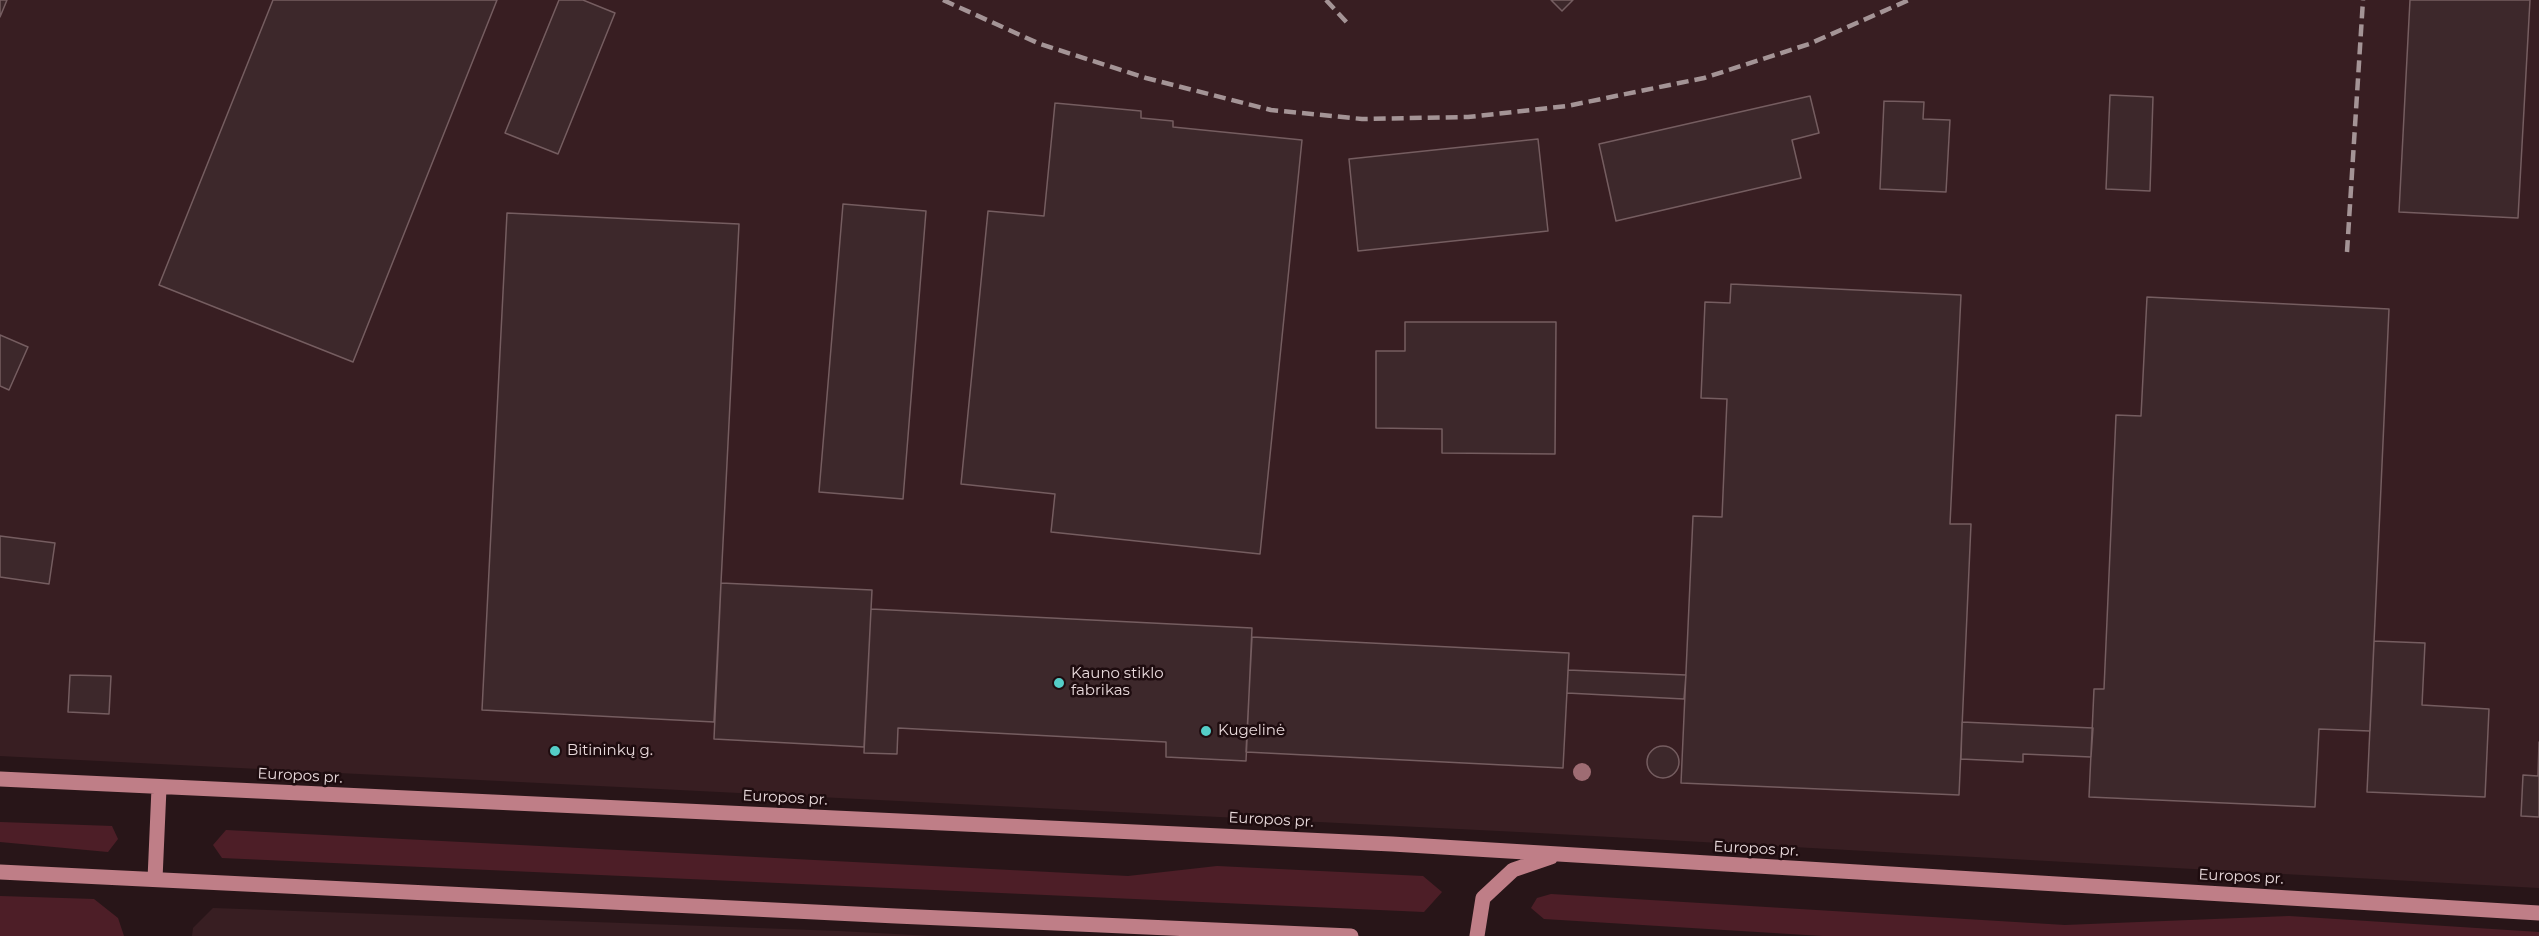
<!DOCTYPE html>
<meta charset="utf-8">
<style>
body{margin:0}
canvas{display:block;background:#281518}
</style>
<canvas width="2539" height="936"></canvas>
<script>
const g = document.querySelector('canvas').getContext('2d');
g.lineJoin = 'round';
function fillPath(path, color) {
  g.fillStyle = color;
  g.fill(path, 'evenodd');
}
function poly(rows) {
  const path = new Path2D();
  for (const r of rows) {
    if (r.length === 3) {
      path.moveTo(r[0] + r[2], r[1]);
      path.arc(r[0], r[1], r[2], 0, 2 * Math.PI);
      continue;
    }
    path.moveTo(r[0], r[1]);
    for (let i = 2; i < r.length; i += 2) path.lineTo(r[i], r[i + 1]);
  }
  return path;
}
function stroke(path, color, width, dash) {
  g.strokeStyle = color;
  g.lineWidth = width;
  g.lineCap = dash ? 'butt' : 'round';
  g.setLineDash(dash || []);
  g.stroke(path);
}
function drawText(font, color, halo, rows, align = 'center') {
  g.font = font + ' Montserrat,sans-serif';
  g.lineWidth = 5;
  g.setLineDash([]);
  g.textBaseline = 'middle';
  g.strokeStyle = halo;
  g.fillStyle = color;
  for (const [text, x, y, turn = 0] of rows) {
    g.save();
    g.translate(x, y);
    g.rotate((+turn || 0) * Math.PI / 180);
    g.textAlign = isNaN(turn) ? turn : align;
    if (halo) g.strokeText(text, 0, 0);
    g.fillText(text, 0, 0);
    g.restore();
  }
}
fillPath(poly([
 [0,0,2539,0,2539,888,1539,833,0,756],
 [213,908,839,931,932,936,192,936,193,928]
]), '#381e22');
fillPath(poly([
 [0,822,112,826,118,839,108,852,0,842],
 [226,830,1128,876,1217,866,1423,876,1442,892,1424,912,222,858,213,845],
 [1551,894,2065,925,2289,916,2539,932,2539,936,1823,936,1544,919,1531,908,1537,898],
 [0,896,94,899,118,918,124,936,0,936]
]), '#4d1e27');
const building = poly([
 [0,0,7,0,0,17,0,0],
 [273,0,497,0,353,362,159,285,273,0],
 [559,0,583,0,615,13,558,154,505,133,559,0],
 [1551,0,1573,0,1562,11,1551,0],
 [2410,0,2530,0,2518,218,2399,212,2410,0],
 [2110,95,2153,97,2150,191,2106,189,2110,95],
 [1810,96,1819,133,1792,140,1801,178,1616,221,1599,144,1810,96],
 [1884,101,1924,102,1923,119,1950,120,1946,192,1880,189,1884,101],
 [1055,103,1141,111,1141,118,1173,121,1173,127,1302,140,1260,554,1051,532,1055,494,961,484,988,211,1044,216,1055,103],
 [1538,139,1548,231,1358,251,1349,159,1538,139],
 [843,204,926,211,903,499,819,492,843,204],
 [507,213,739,224,714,722,482,710,507,213],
 [1731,284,1961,295,1950,524,1971,524,1959,795,1681,783,1693,516,1722,517,1727,399,1701,398,1705,302,1730,303,1731,284],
 [2147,297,2389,309,2370,731,2319,729,2315,807,2089,797,2094,689,2104,689,2116,415,2141,416,2147,297],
 [1405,322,1556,322,1555,454,1442,453,1442,429,1376,428,1376,351,1405,351,1405,322],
 [0,335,28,347,9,390,0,386,0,335],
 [0,536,55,543,49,584,0,577,0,536],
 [721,583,872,590,864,747,714,739,721,583],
 [871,609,1252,628,1246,761,1166,757,1166,742,898,728,897,754,864,753,871,609],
 [1252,637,1569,653,1563,768,1246,752,1252,637],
 [2374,641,2425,643,2422,705,2489,709,2485,797,2367,792,2374,641],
 [1568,670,1686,675,1684,699,1567,693,1568,670],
 [70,675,111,676,109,714,68,712,70,675],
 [1962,722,2093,728,2091,757,2023,754,2023,762,1961,759,1962,722],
 [2539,742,2539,817,2521,816,2523,775,2538,776,2539,742],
 [1663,762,16]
]);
fillPath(building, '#3d282b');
stroke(building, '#755d60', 1.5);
stroke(poly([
 [0,779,1392,844,2539,913],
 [0,872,896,916,1351,936],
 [155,879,159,788],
 [1477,936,1483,898,1513,870,1551,857]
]), '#bf7e87', 15);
stroke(poly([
 [943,0,1040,44,1146,78,1271,110,1362,119,1468,117,1567,106,1704,78,1809,44,1909,0],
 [1326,0,1350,26],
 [2347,252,2363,0]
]), '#a49496', 4.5, [12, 6]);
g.fillStyle = '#9e6c73';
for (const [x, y] of [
 [1582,772]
]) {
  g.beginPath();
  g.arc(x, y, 9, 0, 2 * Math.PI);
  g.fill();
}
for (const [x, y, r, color] of [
 [1059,683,6,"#54cdc7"],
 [1206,731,6,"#54cdc7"],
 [555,751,6,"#54cdc7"]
]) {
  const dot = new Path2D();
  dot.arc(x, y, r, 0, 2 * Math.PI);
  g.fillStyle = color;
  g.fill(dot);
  stroke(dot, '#1e0c0f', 2);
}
drawText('15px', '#e9dadc', '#1e0c0f', [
 ["Kauno stiklo",1071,674],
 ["fabrikas",1071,691],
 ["Kugelinė",1218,731],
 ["Bitininkų g.",567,751]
], 'left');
drawText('15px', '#e9dadc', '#1e0c0f', [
 ["Europos pr.",300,776,3],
 ["Europos pr.",785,798,3],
 ["Europos pr.",1271,820,3],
 ["Europos pr.",1756,849,3],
 ["Europos pr.",2241,877,3]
]);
</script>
